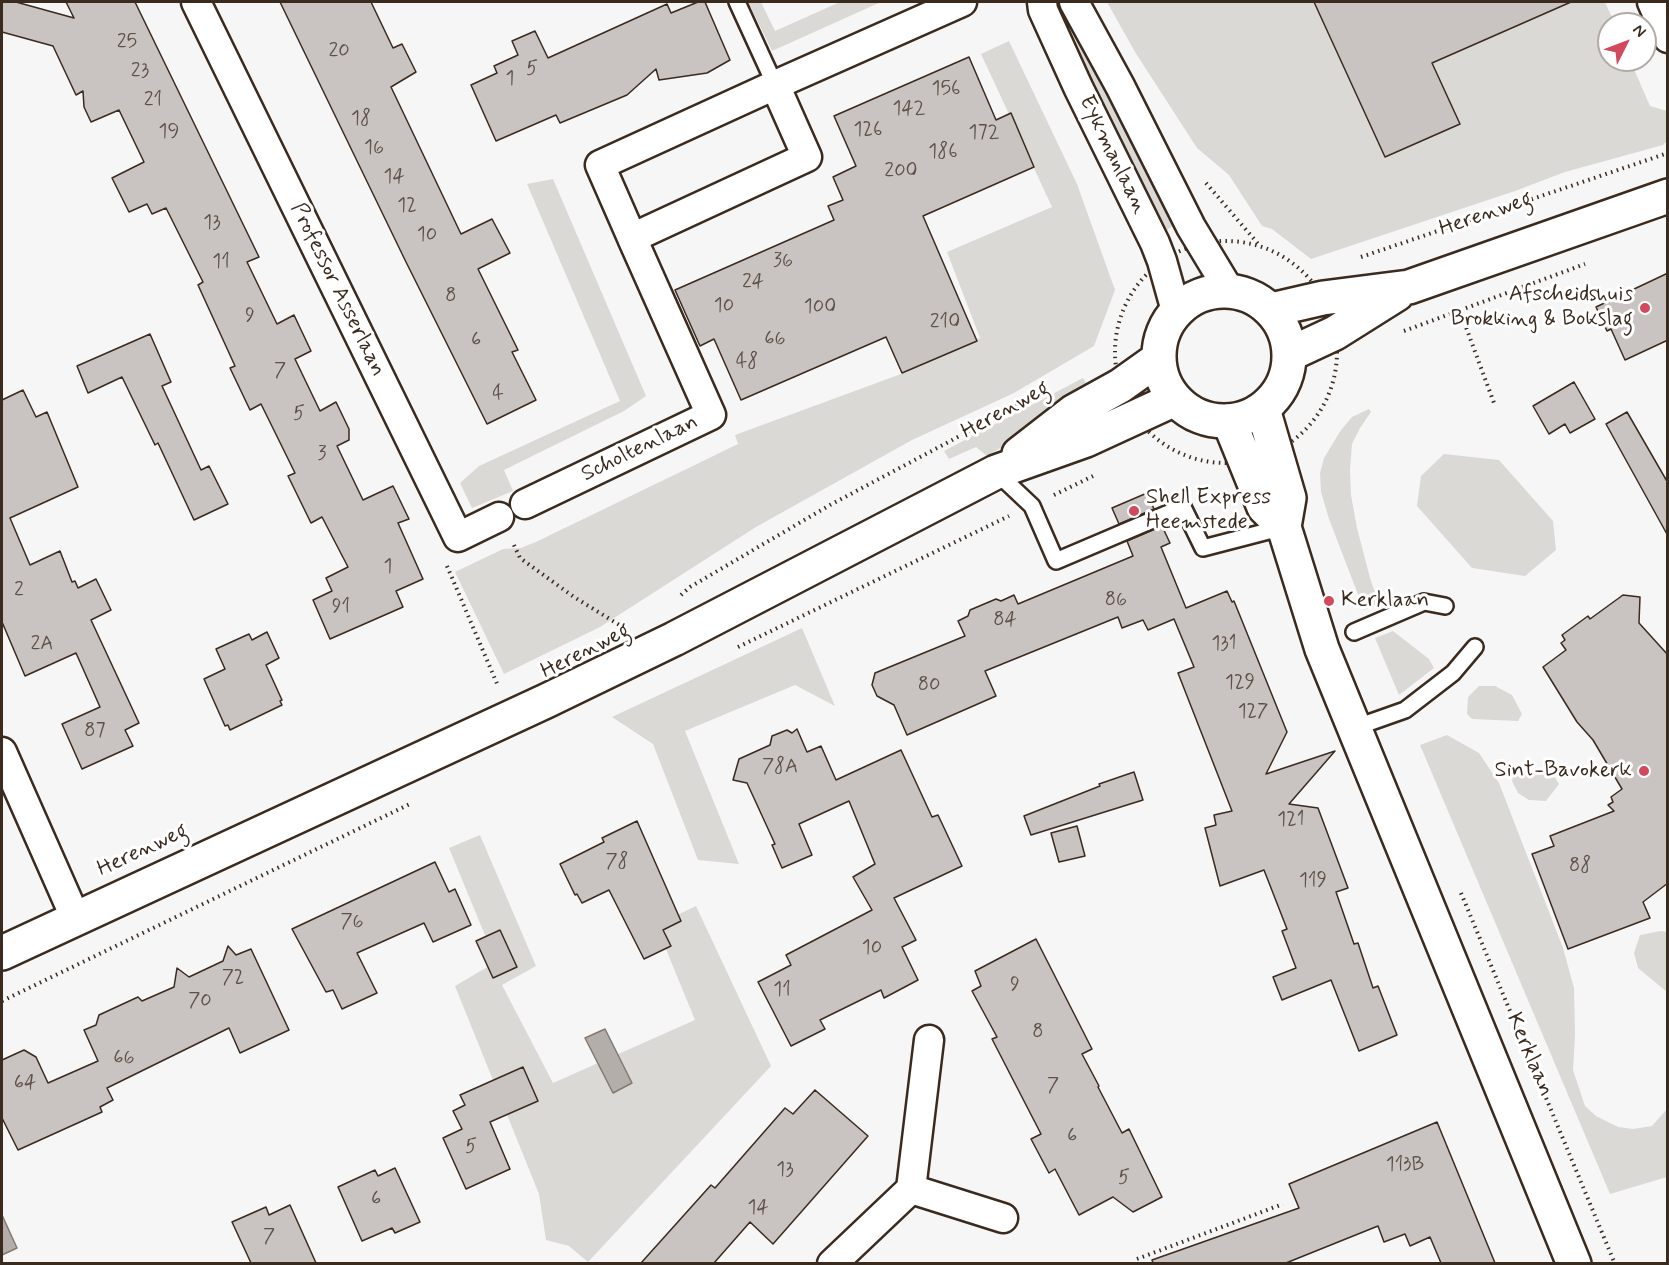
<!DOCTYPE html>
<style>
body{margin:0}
#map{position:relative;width:1669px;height:1265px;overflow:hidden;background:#f7f6f6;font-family:Mynerve,sans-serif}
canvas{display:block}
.frame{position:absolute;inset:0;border:3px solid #3b2a1e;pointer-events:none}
.north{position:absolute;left:1597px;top:12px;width:60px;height:60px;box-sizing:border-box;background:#fff;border:2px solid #b1aaa5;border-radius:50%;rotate:48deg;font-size:16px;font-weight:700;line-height:24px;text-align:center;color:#3b2a1e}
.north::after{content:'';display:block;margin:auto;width:21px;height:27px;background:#d1495b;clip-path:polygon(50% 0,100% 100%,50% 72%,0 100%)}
</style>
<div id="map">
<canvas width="1669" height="1265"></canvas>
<div class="frame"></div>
<div class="north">N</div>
</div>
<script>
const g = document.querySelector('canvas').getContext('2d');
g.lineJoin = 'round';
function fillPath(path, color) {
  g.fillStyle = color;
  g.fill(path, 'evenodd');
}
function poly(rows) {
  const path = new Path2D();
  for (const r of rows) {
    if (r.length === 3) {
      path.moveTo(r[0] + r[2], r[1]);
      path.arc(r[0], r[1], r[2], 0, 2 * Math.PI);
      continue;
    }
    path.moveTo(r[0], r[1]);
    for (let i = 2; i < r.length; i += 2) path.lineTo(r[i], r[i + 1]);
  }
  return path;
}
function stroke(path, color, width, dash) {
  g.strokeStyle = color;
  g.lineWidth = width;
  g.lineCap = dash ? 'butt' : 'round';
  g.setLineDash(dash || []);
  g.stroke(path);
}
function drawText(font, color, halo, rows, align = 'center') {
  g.font = font + ' Mynerve,sans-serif';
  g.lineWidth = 6;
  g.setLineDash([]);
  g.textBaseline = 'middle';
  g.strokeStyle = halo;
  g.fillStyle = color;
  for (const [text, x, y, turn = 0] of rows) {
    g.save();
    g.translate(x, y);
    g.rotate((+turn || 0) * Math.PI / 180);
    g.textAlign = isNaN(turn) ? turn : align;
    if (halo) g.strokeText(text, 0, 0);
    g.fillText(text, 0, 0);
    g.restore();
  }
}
fillPath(poly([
 [748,2,761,2,775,31,840,2,881,2,772,51],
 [1048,2,1062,2,1176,224,1162,233],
 [1107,2,1605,2,1615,24,1609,24,1609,60,1630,60,1650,106,1667,111,1667,141,1663,145,1565,172,1515,191,1311,259,1272,229,1262,226,1229,175,1197,148,1135,52],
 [1009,41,1077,184,1115,290,1094,346,1014,393,912,440,756,527,600,627,504,674,455,572,503,549,521,548,538,541,738,444,735,435,901,374,980,338,947,252,1052,207,981,54],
 [553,179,646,396,624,411,504,470,513,491,472,508,460,483,479,466,620,401,527,184],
 [1083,378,1092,393,987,456,976,447,949,459,944,451],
 [1369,409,1371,412,1360,428,1352,444,1350,470,1351,495,1357,528,1370,578,1378,601,1376,605,1364,610,1329,519,1321,492,1320,473,1324,458,1341,430,1352,417],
 [1444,454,1499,460,1553,521,1556,550,1525,576,1472,568,1417,506,1421,476],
 [802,628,835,706,795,685,685,731,739,864,698,860,653,744,612,717],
 [1393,631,1429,659,1434,668,1399,695,1375,638],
 [1479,686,1495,686,1512,695,1522,714,1518,721,1472,719,1467,714,1468,697],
 [1447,735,1479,753,1499,783,1563,948,1574,988,1575,1035,1573,1070,1585,1106,1596,1116,1618,1127,1633,1129,1652,1126,1667,1109,1667,1177,1610,1194,1420,745],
 [1550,770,1559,784,1546,801,1529,800,1518,793,1512,781,1515,771],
 [480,835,536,966,502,985,553,1083,695,1020,656,925,696,906,771,1066,588,1262,569,1246,546,1240,539,1194,455,986,496,962,449,848],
 [1661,931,1667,932,1667,992,1638,968,1634,953,1640,935]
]), '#dbd9d6');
const water = poly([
 [605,1029,632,1083,613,1093,585,1038,605,1029],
 [2,1215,17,1248,2,1255,2,1215]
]);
fillPath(water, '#b4aeaa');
stroke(water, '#847972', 1.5);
const building = poly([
 [2,2,16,2,74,18,66,2,135,2,259,257,247,262,277,324,294,315,311,351,295,359,320,411,336,402,349,429,349,440,337,446,363,500,393,486,409,519,398,523,423,579,396,591,403,607,330,639,313,600,332,591,326,578,348,567,322,517,311,523,288,476,295,473,261,404,250,410,230,368,235,366,198,285,203,282,166,208,152,214,147,204,129,212,112,178,144,162,119,110,91,122,84,107,83,91,76,95,53,46,2,32,2,2],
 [280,2,371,2,393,48,402,44,416,72,391,87,461,234,492,219,510,253,478,269,518,350,512,352,536,400,487,424,406,262,280,2],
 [698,2,705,2,730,60,707,73,659,80,656,69,627,95,560,123,556,115,496,141,471,85,497,73,494,66,518,55,512,41,535,31,548,58,667,4,671,13,698,2],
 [1314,2,1571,2,1432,63,1460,124,1385,157,1314,2],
 [969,57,996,120,1011,113,1034,167,923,216,977,341,902,373,886,337,741,400,714,339,700,346,675,290,834,220,828,206,843,200,833,177,856,166,834,116,969,57],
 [1668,273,1668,340,1625,360,1611,329,1607,331,1596,307,1668,273],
 [150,334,171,382,162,386,201,470,209,466,228,504,194,520,158,443,155,445,122,377,88,393,77,366,150,334],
 [1574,382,1595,419,1570,433,1565,424,1549,434,1533,406,1574,382],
 [23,390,36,417,47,412,78,487,10,518,30,565,60,551,72,582,75,581,78,588,96,579,111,610,91,620,139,723,125,730,133,746,82,769,62,724,100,707,76,653,25,676,2,622,2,400,23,390],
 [1627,412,1668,483,1668,536,1606,424,1627,412],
 [1147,493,1154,509,1119,524,1112,508,1147,493],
 [1162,526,1170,543,1161,547,1186,608,1227,591,1232,602,1234,601,1287,732,1266,774,1335,751,1289,804,1318,808,1348,888,1336,892,1354,944,1358,943,1373,988,1378,986,1397,1035,1359,1051,1331,980,1282,1000,1273,977,1296,968,1282,931,1287,929,1264,870,1220,886,1205,828,1216,825,1214,815,1232,811,1178,673,1194,667,1174,619,1148,630,1143,620,1122,628,1118,617,985,671,996,696,907,735,894,705,877,696,872,685,875,673,965,636,958,621,968,616,970,610,996,599,1001,601,1014,595,1018,604,1133,556,1127,541,1162,526],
 [1623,595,1640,597,1639,623,1668,655,1668,883,1643,902,1650,918,1568,949,1532,854,1554,846,1550,836,1614,811,1608,805,1613,802,1611,797,1622,789,1593,740,1577,722,1543,667,1566,650,1561,643,1565,640,1562,635,1588,616,1590,619,1623,595],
 [267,632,279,658,266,665,282,700,280,701,282,705,230,730,228,725,225,726,204,679,225,669,216,649,249,634,252,640,267,632],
 [797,729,807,752,821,746,836,780,901,750,932,817,938,815,962,866,894,898,916,940,902,947,918,980,884,998,881,990,820,1020,825,1029,791,1046,758,982,791,965,786,955,872,910,853,877,875,864,849,801,799,824,812,855,782,868,772,845,775,844,747,783,733,780,739,759,770,745,772,736,787,730,792,733,797,729],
 [1134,772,1143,800,1031,835,1024,816,1100,786,1099,784,1134,772],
 [637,821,681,921,663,930,671,946,644,959,609,890,582,903,577,894,575,895,560,864,604,842,602,838,637,821],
 [1077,826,1085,856,1059,862,1051,833,1077,826],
 [435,862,449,892,455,889,471,925,433,942,424,923,357,953,377,993,342,1009,333,990,326,992,292,929,435,862],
 [500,930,517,967,493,978,476,941,500,930],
 [1036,939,1092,1049,1082,1054,1099,1086,1098,1087,1122,1133,1129,1129,1162,1197,1133,1212,1113,1197,1079,1215,1055,1169,1049,1173,1031,1139,1041,1134,992,1039,997,1037,972,991,981,986,975,971,1036,939],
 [228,946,236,955,251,949,289,1030,240,1053,229,1028,107,1088,113,1100,100,1107,102,1112,18,1150,2,1118,2,1060,24,1050,36,1057,48,1083,98,1061,84,1030,96,1025,99,1015,138,997,142,1001,174,987,177,968,189,977,223,961,228,946],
 [523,1067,538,1101,490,1122,510,1169,466,1189,443,1138,462,1129,453,1111,465,1105,460,1095,523,1067],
 [815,1090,868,1136,773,1244,750,1222,714,1263,641,1263,711,1185,715,1188,785,1108,793,1114,815,1090],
 [1437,1122,1495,1263,1441,1263,1430,1237,1410,1246,1405,1234,1384,1242,1378,1226,1286,1263,1153,1263,1152,1260,1299,1208,1289,1184,1437,1122],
 [395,1168,420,1222,395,1233,392,1228,362,1241,338,1187,375,1170,378,1176,395,1168],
 [290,1205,316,1263,251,1263,232,1222,266,1207,269,1215,290,1205]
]);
fillPath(building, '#c9c3c1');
stroke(building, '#3b2a1e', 1.5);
const service = poly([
 [737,2,775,85],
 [996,472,1032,506,1056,561,1183,507,1203,548,1284,527],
 [1354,632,1424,602,1445,606],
 [1354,728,1405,710,1453,673,1475,647]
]);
const minor = poly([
 [196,2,458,537,499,517],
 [1042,2,1043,10,1078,87,1155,243,1162,261,1176,311],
 [1074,2,1120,86,1191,227,1229,290],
 [1652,2,1668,38],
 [632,238,600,165,775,85],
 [525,504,711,415,632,238,807,157,775,85,962,2],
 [2,752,75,917],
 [911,1189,1003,1218],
 [832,1264,911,1189,929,1040]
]);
const tertiary = poly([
 [1263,409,1289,498,1284,527],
 [1229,421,1264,507,1284,527,1322,649,1574,1264]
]);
const primary = poly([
 [1224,356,65],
 [1271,310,1323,298,1409,287,1668,196],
 [1290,354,1335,333,1397,294],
 [1019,454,1073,412,1120,386,1158,359],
 [2,953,546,701,674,639,996,472,1086,440,1175,399]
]);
stroke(service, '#3b2a1e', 20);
stroke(minor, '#3b2a1e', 33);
stroke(tertiary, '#3b2a1e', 38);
stroke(primary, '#3b2a1e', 38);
stroke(poly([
 [1206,183,1260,246],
 [1226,352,111],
 [1361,257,1668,153],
 [1460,311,1494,403],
 [1404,331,1585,264],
 [1054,495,1093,476],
 [514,545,520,558,574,597,621,626],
 [447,566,498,686],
 [681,595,690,587,830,505,1035,396],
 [738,647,1009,516],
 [1461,893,1615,1264],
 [2,1001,412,803],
 [1137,1259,1283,1204]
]), '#3b2a1e', 4, [1.5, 4.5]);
stroke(service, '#fff', 15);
stroke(minor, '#fff', 28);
stroke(tertiary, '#fff', 33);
stroke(primary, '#fff', 33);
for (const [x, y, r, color] of [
 [1645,308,6,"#d1495b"],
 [1134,511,6,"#d1495b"],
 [1329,601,6,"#d1495b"],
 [1644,771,6,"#d1495b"]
]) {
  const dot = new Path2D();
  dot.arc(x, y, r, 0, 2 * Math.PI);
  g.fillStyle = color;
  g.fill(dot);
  stroke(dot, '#fff', 2);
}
drawText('20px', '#5e5047', null, [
 ["25",127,43],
 ["20",339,52],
 ["5",532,70],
 ["23",140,72],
 ["1",510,80],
 ["156",946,90],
 ["21",153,101],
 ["142",909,110],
 ["18",361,120],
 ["126",868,131],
 ["19",169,133],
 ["172",984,134],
 ["16",374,149],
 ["186",943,153],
 ["200",901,172],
 ["14",394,178],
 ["12",407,207],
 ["13",212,224],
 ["10",427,236],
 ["36",783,262],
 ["11",221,263],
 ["24",753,283],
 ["8",451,297],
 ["10",724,307],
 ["100",820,308],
 ["9",250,317],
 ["210",945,323],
 ["66",775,340],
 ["6",476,341],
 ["48",747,363],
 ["7",280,372],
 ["4",498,395],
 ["5",299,415],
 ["3",322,455],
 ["1",388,568],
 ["2",19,591],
 ["86",1116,601],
 ["91",341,608],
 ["84",1005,621],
 ["2A",42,645],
 ["131",1224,645],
 ["129",1240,684],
 ["80",929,686],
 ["127",1253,713],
 ["87",95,732],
 ["78A",780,768],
 ["121",1291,821],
 ["78",617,863],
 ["88",1580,867],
 ["119",1313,882],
 ["76",352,923],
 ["10",872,949],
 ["72",233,979],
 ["9",1015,986],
 ["11",782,991],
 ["70",200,1002],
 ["8",1038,1033],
 ["66",124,1059],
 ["64",25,1084],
 ["7",1053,1087],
 ["6",1072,1137],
 ["5",471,1148],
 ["113B",1405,1166],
 ["13",785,1171],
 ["5",1124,1179],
 ["6",376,1200],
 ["14",758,1209],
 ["7",269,1238]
]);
drawText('22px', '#3b2a1e', '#fff', [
 ["Eykmanlaan",1112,155,64],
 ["Herenweg",1486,215,-19],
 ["Professor Asserlaan",337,290,64],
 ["Herenweg",1006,411,-29],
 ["Scholtenlaan",640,449,-26],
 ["Herenweg",586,652,-27],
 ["Herenweg",143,851,-25],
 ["Kerklaan",1529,1055,67]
]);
drawText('22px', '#3b2a1e', '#fff', [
 ["Afscheidshuis",1633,295],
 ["Brokking & Bokslag",1633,320],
 ["Shell Express",1146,498,"left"],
 ["Heemstede",1146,523,"left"],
 ["Kerklaan",1341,601,"left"],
 ["Sint-Bavokerk",1632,771]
], 'right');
</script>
